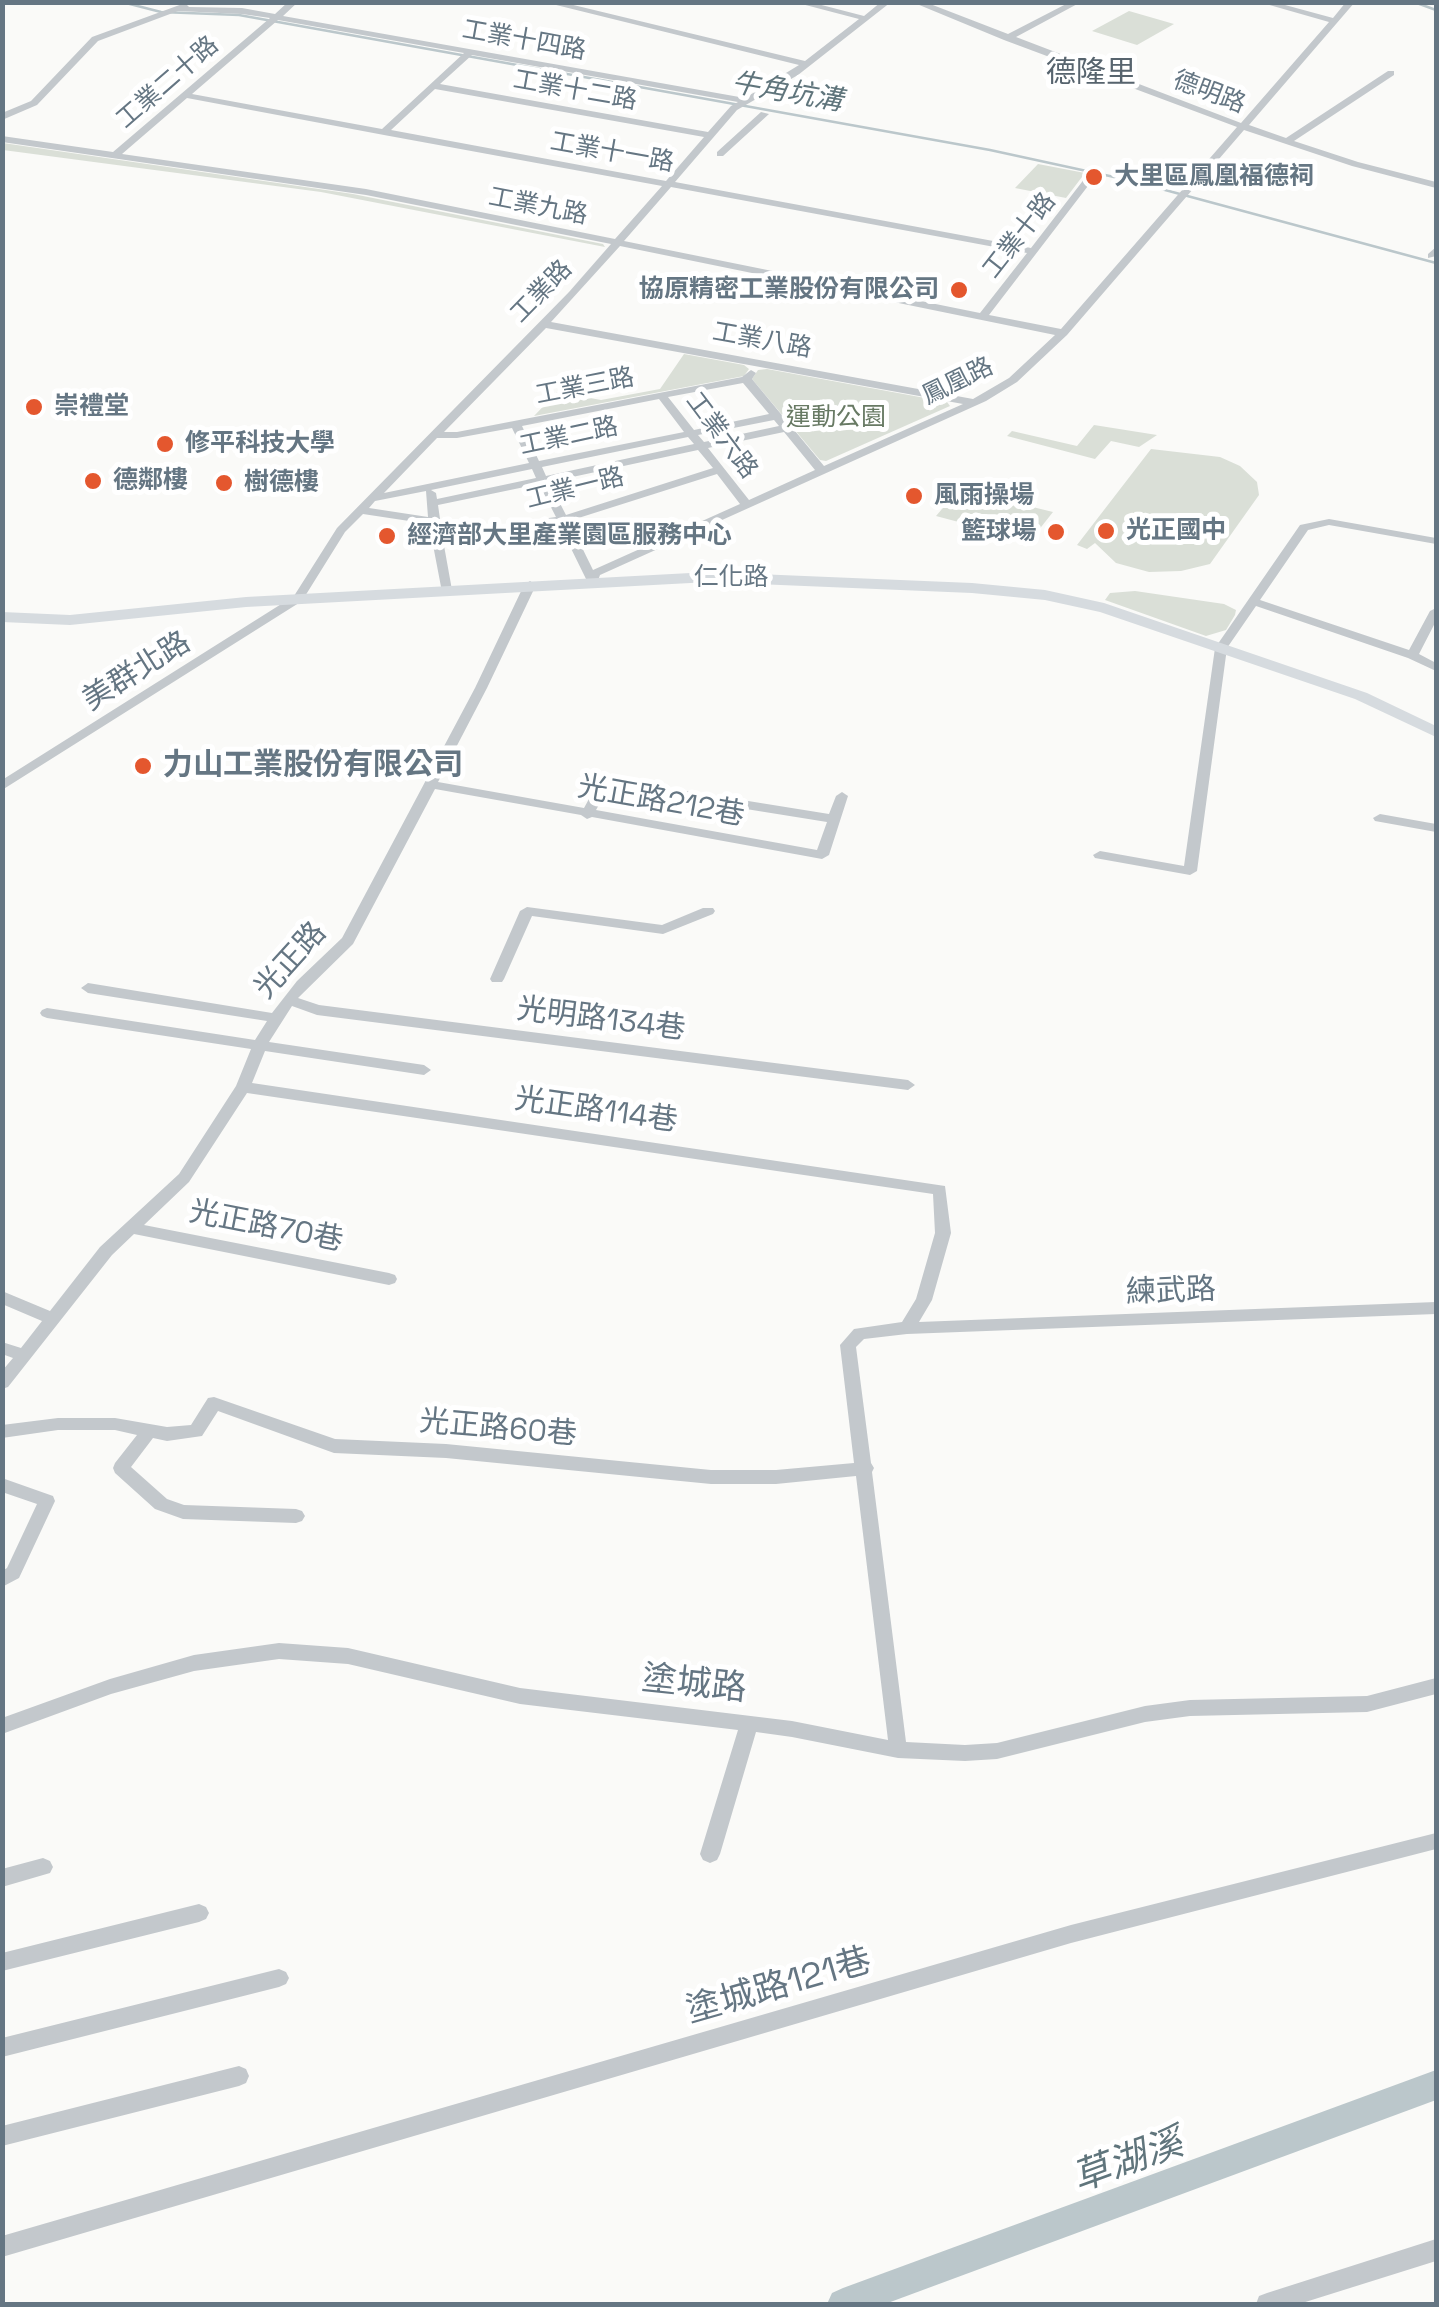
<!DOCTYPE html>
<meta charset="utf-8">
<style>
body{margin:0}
#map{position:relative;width:1439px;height:2307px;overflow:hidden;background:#fafaf8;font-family:"Space Grotesk",sans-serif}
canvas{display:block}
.frame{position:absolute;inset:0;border:5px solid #657683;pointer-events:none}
</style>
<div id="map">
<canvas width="1439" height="2307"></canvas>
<div class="frame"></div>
</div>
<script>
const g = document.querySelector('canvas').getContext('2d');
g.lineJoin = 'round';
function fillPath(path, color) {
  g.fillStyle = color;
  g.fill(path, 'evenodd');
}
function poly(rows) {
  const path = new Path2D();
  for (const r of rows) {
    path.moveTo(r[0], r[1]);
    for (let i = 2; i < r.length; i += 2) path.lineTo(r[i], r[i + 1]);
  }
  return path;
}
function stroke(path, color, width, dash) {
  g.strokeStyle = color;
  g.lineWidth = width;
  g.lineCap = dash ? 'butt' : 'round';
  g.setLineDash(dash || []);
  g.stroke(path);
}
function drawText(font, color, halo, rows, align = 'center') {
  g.font = font + ' "Space Grotesk","Noto Sans TC",sans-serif';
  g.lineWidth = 10;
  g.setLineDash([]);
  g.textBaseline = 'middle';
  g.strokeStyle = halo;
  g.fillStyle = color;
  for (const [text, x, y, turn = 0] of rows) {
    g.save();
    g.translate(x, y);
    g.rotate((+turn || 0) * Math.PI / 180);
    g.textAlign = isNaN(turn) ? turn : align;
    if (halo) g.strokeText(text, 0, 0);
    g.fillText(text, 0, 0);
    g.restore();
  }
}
fillPath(poly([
 [1129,11,1174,24,1137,45,1092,31],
 [3,143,353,194,603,244,605,247,321,192,3,150],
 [1038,164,1085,173,1066,198,1015,188],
 [684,354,744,365,749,369,744,376,534,416,557,392,601,400,660,389],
 [767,369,947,402,950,406,826,461,820,460,752,379,758,370],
 [1094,425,1157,435,1139,447,1111,441,1095,459,1007,436,1012,431,1077,446],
 [1151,449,1220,457,1240,466,1257,482,1259,495,1210,564,1181,571,1149,572,1116,563,1095,543,1087,549,1077,545],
 [959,489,1053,512,1030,541,936,516],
 [1135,591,1224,604,1236,610,1235,615,1226,630,1206,636,1105,600,1110,593]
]), '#dadfd7');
stroke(poly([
 [122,2,161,12,239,15,990,150,1128,180,1436,263],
 [1414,2,1436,10]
]), '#bbc7cb', 2.5);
fillPath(poly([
 [1436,2070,1436,2100,885,2304,827,2304,832,2293,843,2288,1436,2070]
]), '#bbc7cb');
fillPath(poly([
 [288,2,298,2,283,16,745,98,799,65,544,2,561,2,805,61,859,19,794,2,810,2,864,16,881,2,891,2,798,75,737,110,675,182,1031,248,1085,178,1091,178,1091,182,989,315,1061,329,1237,127,1004,40,912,2,925,2,1008,34,1070,2,1081,2,1016,37,1241,123,1329,22,1259,2,1274,2,1333,18,1346,2,1355,2,1249,125,1286,138,1388,71,1394,71,1394,75,1294,141,1358,162,1436,182,1436,188,1352,166,1244,130,1067,335,1017,382,986,401,600,575,597,583,593,585,587,581,559,524,443,540,452,590,446,594,442,592,429,524,363,514,345,532,302,601,2,790,2,780,294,596,337,528,569,292,611,244,366,195,2,142,2,136,113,152,270,18,242,14,178,11,98,41,37,105,2,120,2,113,31,101,92,37,185,3,189,7,242,8,275,14,288,2],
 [278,20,464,53,382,129,192,94,278,20],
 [472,55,738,102,731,106,708,132,440,84,472,55],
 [435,89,704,137,666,181,391,130,435,89],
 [187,98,384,135,662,186,615,239,366,189,122,154,187,98],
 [671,187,1027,253,980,313,624,241,671,187],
 [620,246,1055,335,1009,378,973,399,551,322,620,246],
 [546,328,963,404,824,466,752,379,756,373,751,370,742,377,457,432,444,432,546,328],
 [743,383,769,414,694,430,668,397,743,383],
 [659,399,684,432,539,461,522,426,659,399],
 [774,420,779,426,704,442,698,435,774,420],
 [512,428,529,463,384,493,437,438,457,438,512,428],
 [784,432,815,470,749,500,708,448,784,432],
 [688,437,694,444,546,476,542,467,688,437],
 [698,450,713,468,566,515,549,482,698,450],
 [532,469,536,478,437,499,436,493,431,490,532,469],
 [717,474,740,504,593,570,569,521,717,474],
 [539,484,556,517,442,533,438,505,539,484],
 [426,491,428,517,369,508,375,501,426,491],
 [761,112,769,114,723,156,717,156,717,152,761,112],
 [1436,247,1436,256,1428,258,1428,254,1436,247],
 [1329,519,1436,538,1436,544,1329,525,1308,530,1260,600,1409,650,1430,611,1436,608,1436,621,1419,654,1436,663,1436,671,1408,658,1256,606,1227,648,1197,871,1190,875,1095,858,1093,855,1100,851,1184,866,1215,648,1300,525,1329,519],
 [530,581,536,585,487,688,438,782,584,808,600,779,605,778,829,814,836,796,842,792,848,796,829,855,822,859,592,817,587,819,581,815,435,789,353,944,298,998,319,1005,908,1080,915,1085,908,1090,317,1015,292,1006,269,1042,424,1065,431,1070,424,1075,265,1051,252,1083,945,1186,951,1233,932,1300,919,1322,1436,1302,1436,1314,907,1334,864,1339,856,1347,871,1463,874,1468,872,1472,906,1742,965,1745,997,1743,1145,1706,1190,1700,1367,1696,1436,1678,1436,1694,1367,1712,1190,1716,1145,1722,997,1759,965,1761,898,1758,792,1737,756,1732,720,1854,717,1860,710,1863,703,1860,700,1854,738,1730,520,1704,348,1664,279,1659,194,1671,111,1694,2,1734,2,1718,110,1679,194,1655,279,1643,348,1648,520,1688,792,1721,888,1740,856,1476,776,1484,711,1484,446,1458,334,1453,218,1411,202,1436,167,1441,153,1438,131,1467,167,1499,184,1505,296,1509,302,1511,305,1516,302,1521,296,1523,183,1519,155,1509,115,1473,113,1468,115,1463,137,1435,115,1430,58,1430,2,1438,2,1425,58,1418,115,1418,167,1427,191,1425,208,1398,214,1397,335,1439,446,1444,711,1470,776,1470,854,1463,840,1345,854,1329,902,1322,916,1299,935,1233,933,1194,247,1093,189,1182,144,1225,389,1273,395,1275,397,1279,395,1283,389,1285,134,1234,112,1255,8,1387,2,1389,2,1371,13,1358,2,1354,2,1342,21,1348,42,1321,2,1304,2,1291,50,1311,100,1247,179,1174,236,1086,251,1049,47,1018,42,1016,40,1013,42,1010,47,1008,255,1040,267,1021,88,993,81,988,88,983,272,1013,297,981,342,938,475,688,524,585,530,581],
 [609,787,827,822,817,850,596,810,609,787],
 [1380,814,1436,824,1436,832,1375,821,1373,818,1380,814],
 [527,907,662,925,703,908,713,908,715,911,713,914,663,934,532,916,504,979,502,982,492,982,490,979,520,911,527,907],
 [2,1478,53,1496,55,1501,19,1578,2,1587,2,1571,7,1568,37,1504,2,1492,2,1478],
 [1436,1833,1436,1849,1071,1943,2,2257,2,2236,1071,1925,1436,1833],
 [43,1858,50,1861,53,1867,50,1873,2,1887,2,1869,43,1858],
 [199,1904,206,1907,209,1913,206,1919,199,1922,2,1971,2,1953,199,1904],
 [279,1969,286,1972,289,1978,286,1984,279,1987,2,2057,2,2038,279,1969],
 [239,2066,246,2069,249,2076,246,2083,239,2086,2,2146,2,2126,239,2066],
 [1436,2239,1436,2261,1299,2304,1256,2304,1259,2296,1267,2293,1436,2239]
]), '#c3c8cc');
fillPath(poly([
 [709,572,972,583,1045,590,1104,603,1367,693,1436,726,1436,737,1355,699,1100,612,1045,600,972,593,709,582,246,607,70,625,2,622,2,612,70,615,246,597,709,572]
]), '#d6dbdf');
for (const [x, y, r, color] of [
 [1094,177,10,"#e4572e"],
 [959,290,10,"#e4572e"],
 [34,407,10,"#e4572e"],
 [165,444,10,"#e4572e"],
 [93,481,10,"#e4572e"],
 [224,483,10,"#e4572e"],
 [914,496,10,"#e4572e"],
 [1106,531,10,"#e4572e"],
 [1056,532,10,"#e4572e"],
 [387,536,10,"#e4572e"],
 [143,766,10,"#e4572e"]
]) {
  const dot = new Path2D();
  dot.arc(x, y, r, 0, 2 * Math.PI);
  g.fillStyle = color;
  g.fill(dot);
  stroke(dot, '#fff', 4);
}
drawText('25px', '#657683', '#fff', [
 ["工業十四路",524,41,10],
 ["工業二十路",168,83,-41],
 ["工業十二路",575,91,10],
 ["德明路",1209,93,21],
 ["工業十一路",612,153,10],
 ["工業九路",538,207,11],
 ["工業十路",1020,236,-52],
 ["工業路",542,292,-46],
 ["工業八路",762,341,10],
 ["鳳凰路",958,382,-26],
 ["工業三路",585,387,-11],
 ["工業六路",721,436,53],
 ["工業二路",569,437,-12],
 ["工業一路",575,489,-14],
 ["仁化路",731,578]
]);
drawText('bold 25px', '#657683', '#fff', [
 ["大里區鳳凰福德祠",1114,177],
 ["協原精密工業股份有限公司",939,290,"right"],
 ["崇禮堂",54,407],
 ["修平科技大學",185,444],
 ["德鄰樓",113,481],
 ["樹德樓",244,483],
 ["風雨操場",934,496],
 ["光正國中",1126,531],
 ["籃球場",1036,532,"right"],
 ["經濟部大里產業園區服務中心",407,536]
], 'left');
drawText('25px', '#687a64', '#fff', [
 ["運動公園",836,418]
]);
drawText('italic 28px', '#60757c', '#fff', [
 ["牛角坑溝",787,93,10]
]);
drawText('30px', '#57646e', '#fff', [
 ["德隆里",1091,74]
]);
drawText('30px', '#657683', '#fff', [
 ["美群北路",137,672,-32],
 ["光正路212巷",661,802,10],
 ["光正路",291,961,-48],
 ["光明路134巷",601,1020,7],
 ["光正路114巷",596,1111,8],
 ["光正路70巷",266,1227,11],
 ["練武路",1171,1292,-2],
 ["光正路60巷",498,1429,5]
]);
drawText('bold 30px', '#657683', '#fff', [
 ["力山工業股份有限公司",163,766]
], 'left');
drawText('35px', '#657683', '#fff', [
 ["塗城路",694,1685,6],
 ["塗城路121巷",779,1987,-16]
]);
drawText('italic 38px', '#60757c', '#fff', [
 ["草湖溪",1128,2162,-20]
]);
</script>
